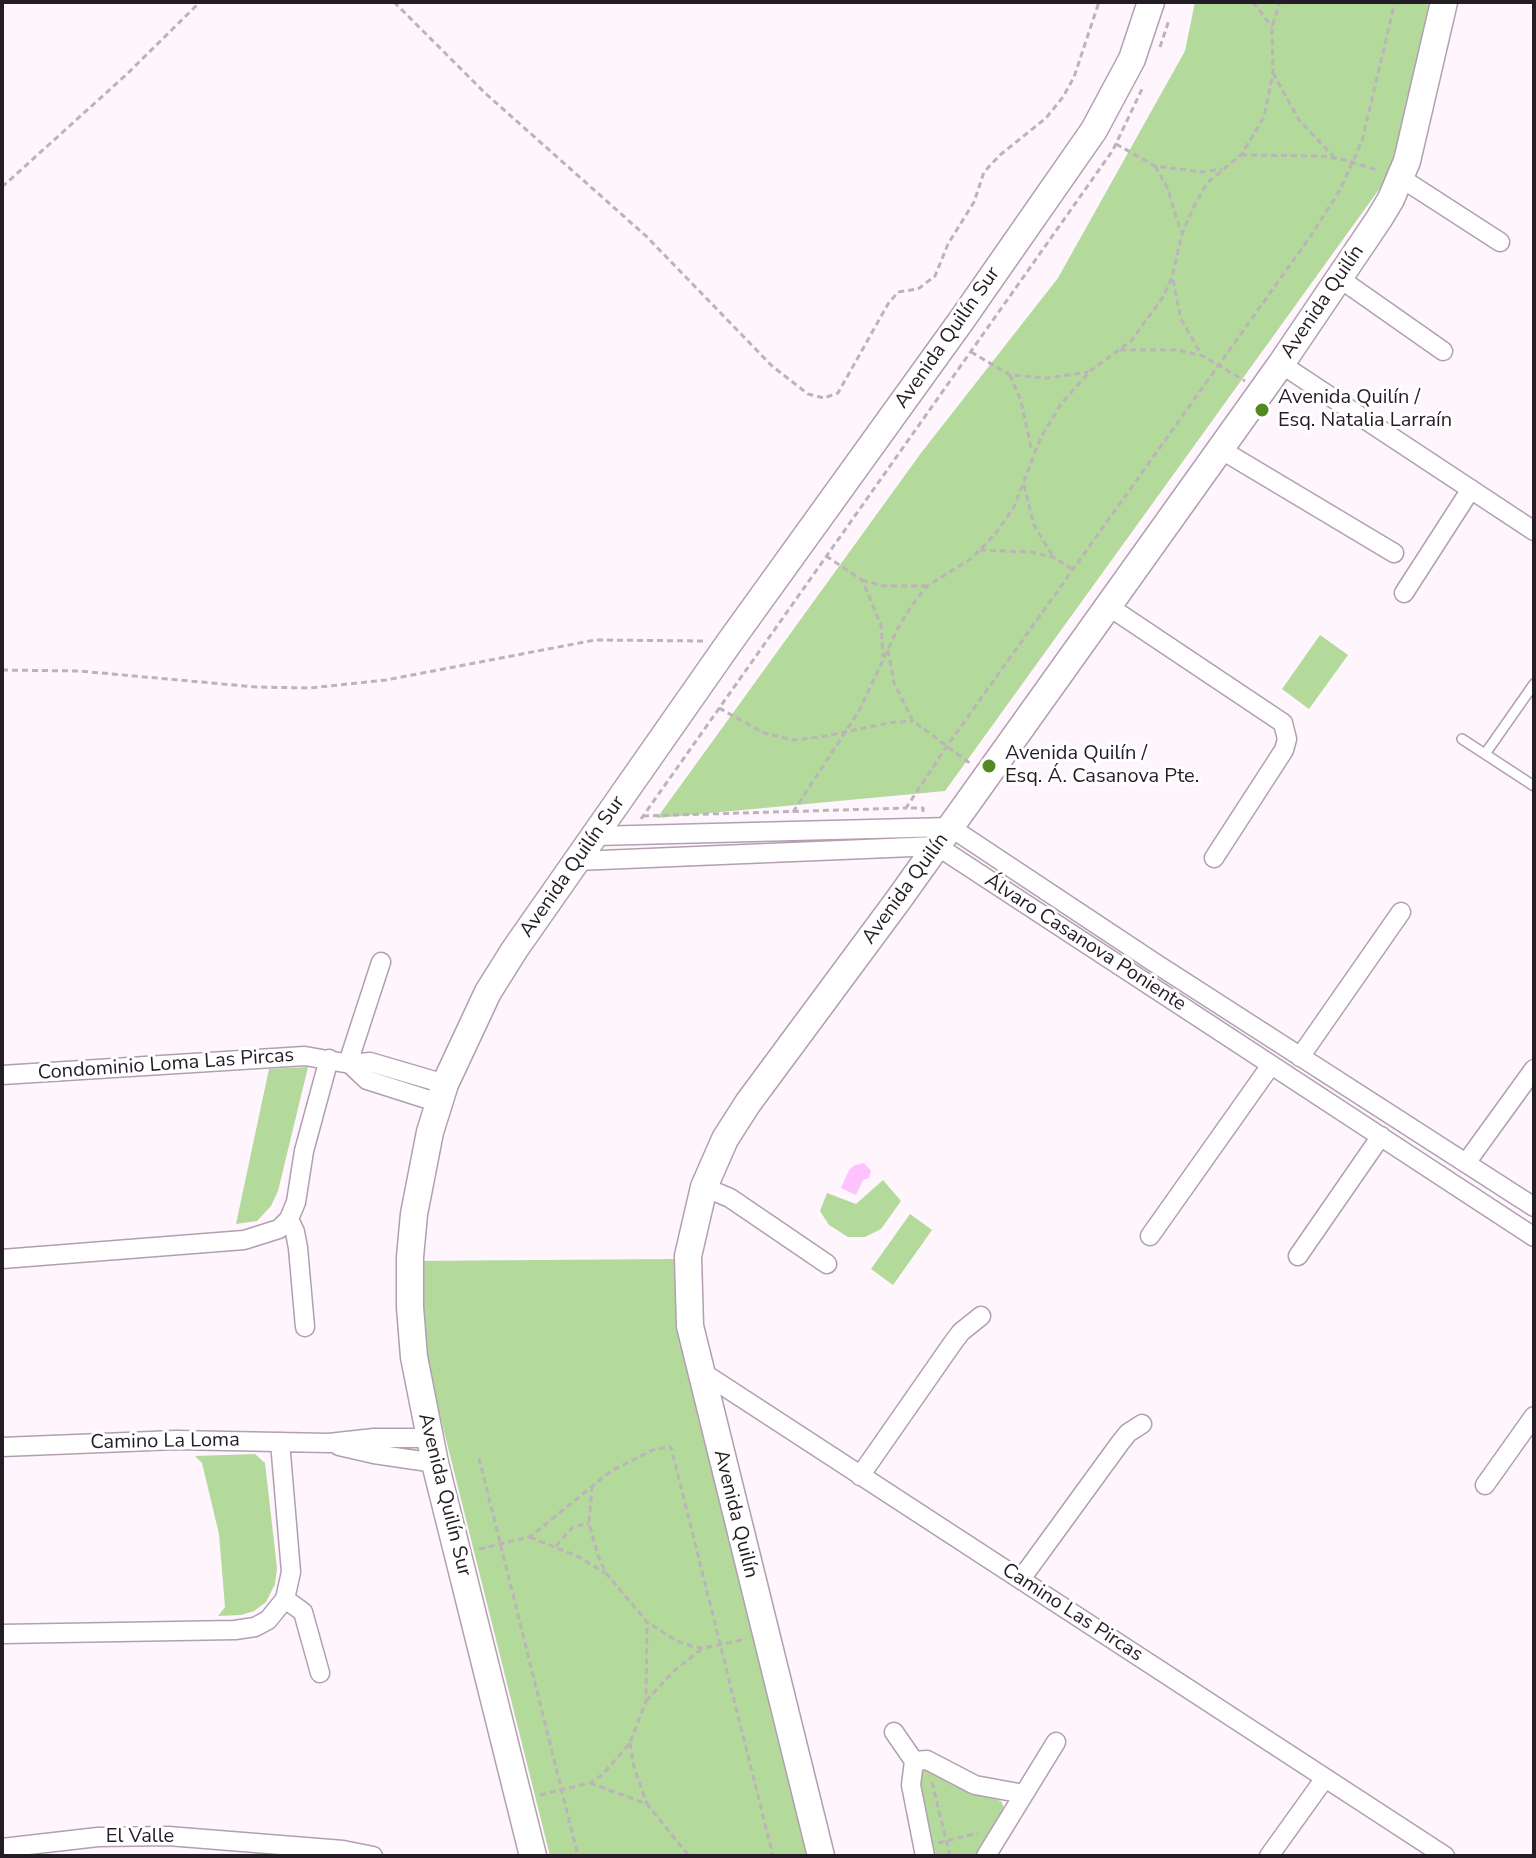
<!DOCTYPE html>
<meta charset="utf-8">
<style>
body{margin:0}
#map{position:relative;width:1536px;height:1858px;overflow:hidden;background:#fef5fd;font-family:"Nunito Sans",sans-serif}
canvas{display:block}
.frame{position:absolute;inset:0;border:4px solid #251d25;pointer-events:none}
</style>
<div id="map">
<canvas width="1536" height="1858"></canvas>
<div class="frame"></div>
</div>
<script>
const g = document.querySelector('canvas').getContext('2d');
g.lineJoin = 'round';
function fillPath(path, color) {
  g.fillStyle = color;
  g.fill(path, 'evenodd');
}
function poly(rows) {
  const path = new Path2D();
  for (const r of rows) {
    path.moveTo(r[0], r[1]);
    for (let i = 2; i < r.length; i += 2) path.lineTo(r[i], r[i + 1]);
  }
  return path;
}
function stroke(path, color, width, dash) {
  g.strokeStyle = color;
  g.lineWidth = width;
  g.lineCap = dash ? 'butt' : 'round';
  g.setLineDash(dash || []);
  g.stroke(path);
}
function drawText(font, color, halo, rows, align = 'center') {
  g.font = font + ' "Nunito Sans",sans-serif';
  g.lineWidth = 6;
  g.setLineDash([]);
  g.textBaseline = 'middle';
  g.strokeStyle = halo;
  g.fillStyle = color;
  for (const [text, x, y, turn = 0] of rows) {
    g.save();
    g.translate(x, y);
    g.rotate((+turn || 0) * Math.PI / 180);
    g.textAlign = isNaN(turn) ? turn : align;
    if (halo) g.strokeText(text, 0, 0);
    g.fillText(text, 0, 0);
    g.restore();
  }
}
fillPath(poly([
 [1195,2,1429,2,1401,159,945,791,657,818,921,453,1058,278,1185,51],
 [1320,635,1348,655,1309,709,1282,689],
 [308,1067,278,1191,271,1206,257,1221,236,1224,269,1069],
 [883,1180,901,1201,881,1229,865,1237,848,1237,829,1225,820,1211,827,1193,856,1204],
 [910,1214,932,1230,893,1285,871,1269],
 [677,1259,808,1856,550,1856,415,1315,407,1261],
 [255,1454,265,1463,277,1568,275,1584,266,1602,254,1611,241,1615,218,1616,225,1607,219,1534,202,1463,195,1456],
 [927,1769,965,1790,1001,1801,1005,1810,1003,1814,977,1856,936,1856,917,1787,920,1772]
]), '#b3d99b');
fillPath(poly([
 [864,1163,871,1171,869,1178,863,1180,856,1195,841,1188,849,1170,855,1165]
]), '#fec3fe');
const lane = poly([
 [1462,739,1534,786],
 [1485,754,1534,684]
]);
const street = poly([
 [1401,178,1500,242],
 [1339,278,1443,351],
 [1281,364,1534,531],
 [1220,449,1394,553],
 [1404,593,1471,489],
 [1108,606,1283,723,1287,739,1284,750,1214,858],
 [595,836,950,827,1155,963,1534,1207],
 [577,861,937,846,1534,1237],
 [1300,1057,1401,912],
 [348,1063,381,962],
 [350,1064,367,1080,439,1103],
 [2,1075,305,1056,350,1064,370,1062,445,1084],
 [1466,1163,1534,1069],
 [704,1187,730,1198,827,1264],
 [289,1219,295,1232,298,1248,305,1327],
 [1150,1236,1271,1065],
 [1298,1256,1381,1136],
 [2,1259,244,1240,279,1229,289,1219,296,1202,304,1151,329,1059],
 [699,1370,1445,1856],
 [339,1446,374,1454,435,1463],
 [2,1447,176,1440,329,1443,374,1438,429,1438],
 [860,1476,952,1344,961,1332,981,1316],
 [1485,1485,1534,1416],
 [1021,1579,1120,1443,1128,1433,1142,1424],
 [285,1599,303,1612,320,1673],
 [2,1634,235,1630,255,1627,268,1620,285,1599,291,1572,280,1442],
 [894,1732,914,1761],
 [2,1848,98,1837,168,1836,343,1850,373,1856],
 [925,1856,911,1785,914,1761,927,1760,975,1785,1024,1794],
 [986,1856,1056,1742],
 [1269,1856,1325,1778]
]);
const secondary = poly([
 [533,1856,435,1463,414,1357,410,1307,410,1257,414,1214,430,1132,445,1084,488,992,515,949,729,643,961,321,1094,130,1132,59,1151,2],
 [821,1856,690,1326,688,1256,704,1187,725,1139,748,1103,899,899,1281,364,1379,219,1391,199,1407,161,1444,2]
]);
stroke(lane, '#b29fb2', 12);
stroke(street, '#b29fb2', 21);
stroke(secondary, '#b29fb2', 29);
stroke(poly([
 [394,2,485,93,646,236,772,366,808,394,824,398,838,393,888,304,898,292,918,289,935,276,948,244,974,202,984,172,1000,155,1046,118,1063,97,1074,77,1099,2],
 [1253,2,1272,27],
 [1160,47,1169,20],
 [1273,73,1299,120,1334,157],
 [1116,144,1155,166,1202,172,1222,169],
 [1241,155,1321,156,1346,160,1379,171],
 [1155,166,1167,187,1181,232],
 [2,187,127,74,200,2],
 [1173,280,1181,319,1201,354],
 [1120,350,1178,350,1203,356,1245,381],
 [971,352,1010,375,1048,378,1088,372],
 [1010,375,1021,401,1032,452],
 [1024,485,1034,525,1052,555],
 [980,550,1030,552,1053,557,1072,569],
 [826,556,862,580,881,625,883,657],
 [862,580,884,586,926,586],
 [888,650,894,683,913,721,971,764],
 [2,670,79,671,256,687,310,688,386,680,595,640,705,641],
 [719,708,764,733,793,740,821,737,888,723,913,721],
 [793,812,859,711,897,630,910,608,927,586,972,558,996,533,1014,507,1041,437,1061,404,1090,371,1131,341,1163,297,1172,277,1182,234,1194,206,1207,183,1241,155,1264,117,1273,73,1272,27,1280,2],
 [923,812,923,808,906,808,947,746,1310,237,1340,190,1362,141,1395,2],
 [643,816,906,808],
 [641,819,1113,150,1143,87],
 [479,1458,578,1856],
 [592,1486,589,1523,598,1556,606,1573,647,1622,677,1641,691,1646,704,1648,746,1639],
 [530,1537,579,1557,605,1573],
 [556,1546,573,1527,589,1523],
 [479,1549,530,1537,611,1471,655,1449,671,1447,773,1856],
 [646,1701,675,1670,702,1649],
 [630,1743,634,1767,647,1804],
 [932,1782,950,1856],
 [590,1783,647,1804,689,1856],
 [540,1795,590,1783,602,1775,630,1743,646,1701,647,1622],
 [938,1843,978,1833]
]), '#bcb3bb', 3, [6, 4]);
stroke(lane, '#fff', 9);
stroke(street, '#fff', 18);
stroke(secondary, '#fff', 26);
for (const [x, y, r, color] of [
 [1262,410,8,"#538923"],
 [989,766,8,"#538923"]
]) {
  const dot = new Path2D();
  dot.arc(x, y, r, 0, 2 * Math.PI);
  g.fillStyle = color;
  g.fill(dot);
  stroke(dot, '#fff', 3);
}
drawText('20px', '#251d25', '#fff', [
 ["Avenida Quilín",1323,302,-56],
 ["Avenida Quilín Sur",948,338,-55],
 ["Avenida Quilín Sur",573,867,-55],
 ["Avenida Quilín",906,889,-54],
 ["Álvaro Casanova Poniente",1085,943,33],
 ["Condominio Loma Las Pircas",166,1065,-4],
 ["Camino La Loma",165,1442,-1],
 ["Avenida Quilín Sur",444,1495,76],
 ["Avenida Quilín",735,1514,76],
 ["Camino Las Pircas",1072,1613,33],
 ["El Valle",140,1837]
]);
drawText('20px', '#251d25', '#fff', [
 ["Avenida Quilín /",1278,398],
 ["Esq. Natalia Larraín",1278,421],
 ["Avenida Quilín /",1005,754],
 ["Esq. Á. Casanova Pte.",1005,777]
], 'left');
</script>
